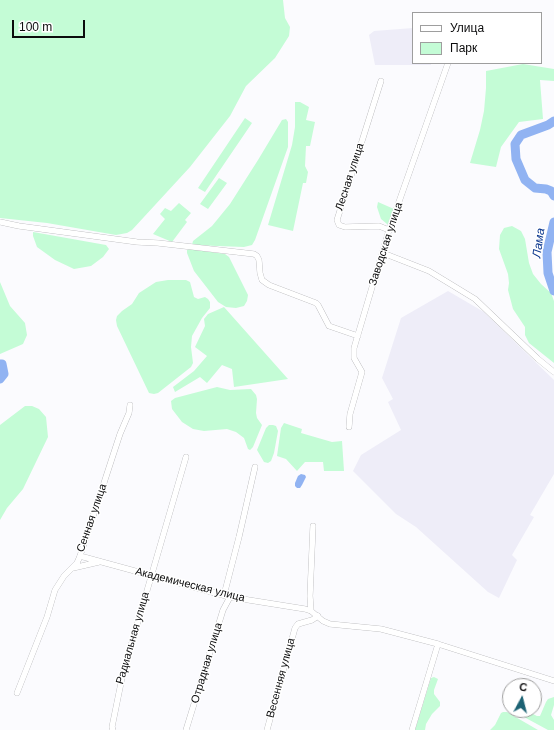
<!DOCTYPE html>
<meta charset="utf-8">
<style>
body{margin:0}
#map{position:relative;width:554px;height:730px;overflow:hidden;background:#fbfbfe;font-family:Arial,sans-serif}
canvas{display:block}
.legend{position:absolute;left:412px;top:12px;width:130px;height:52px;box-sizing:border-box;background:#fff;border:1px solid #9e9e9e;margin:0;padding:5px 7px;list-style:none;font-size:12px;color:#0c0c0d}
.legend li{display:flex;align-items:center;gap:8px;height:20px}
.legend b{width:20px;border:1px solid #9e9e9e}
.north{position:absolute;left:502px;top:678px;width:40px;height:40px;box-sizing:border-box;background:#fff;border:1px solid #9e9e9e;border-radius:50%;rotate:7deg;font-size:11px;font-weight:700;line-height:16px;text-align:center;color:#0c0c0d}
.north::after{content:'';display:block;margin:auto;width:14px;height:18px;background:#1c6273;clip-path:polygon(50% 0,100% 100%,50% 72%,0 100%)}
.scale{position:absolute;left:12px;top:20px;width:73px;height:18px;box-sizing:border-box;border:2px solid #0c0c0d;border-top:0;padding-left:5px;font-size:12px;line-height:14px;white-space:nowrap;color:#0c0c0d;-webkit-text-stroke:3px #fff;paint-order:stroke}
</style>
<div id="map">
<canvas width="554" height="730"></canvas>
<ul class="legend">
<li><b style="height:5px;background:#fff"></b>Улица</li>
<li><b style="height:11px;background:#c4fcd6"></b>Парк</li>
</ul>
<div class="north">С</div>
<div class="scale">100 m</div>
</div>
<script>
const g = document.querySelector('canvas').getContext('2d');
g.lineJoin = 'round';
function fillPath(path, color) {
  g.fillStyle = color;
  g.fill(path, 'evenodd');
}
function poly(rows) {
  const path = new Path2D();
  for (const r of rows) {
    path.moveTo(r[0], r[1]);
    for (let i = 2; i < r.length; i += 2) path.lineTo(r[i], r[i + 1]);
  }
  return path;
}
function stroke(path, color, width, dash) {
  g.strokeStyle = color;
  g.lineWidth = width;
  g.lineCap = dash ? 'butt' : 'round';
  g.setLineDash(dash || []);
  g.stroke(path);
}
function drawText(font, color, halo, rows, align = 'center') {
  g.font = font + ' Arial,sans-serif';
  g.lineWidth = 3;
  g.setLineDash([]);
  g.textBaseline = 'middle';
  g.strokeStyle = halo;
  g.fillStyle = color;
  for (const [text, x, y, turn = 0] of rows) {
    g.save();
    g.translate(x, y);
    g.rotate((+turn || 0) * Math.PI / 180);
    g.textAlign = isNaN(turn) ? turn : align;
    if (halo) g.strokeText(text, 0, 0);
    g.fillText(text, 0, 0);
    g.restore();
  }
}
fillPath(poly([
 [413,28,413,63,431,63,431,65,375,65,369,35,374,31],
 [448,291,484,312,554,380,554,474,530,515,534,517,512,555,517,560,499,598,488,592,416,527,396,514,353,471,361,455,401,430,388,402,393,399,382,378,401,318]
]), '#eeedf8');
fillPath(poly([
 [0,0,283,0,285,18,290,27,289,36,275,58,246,86,230,116,190,167,132,230,127,233,116,235,47,223,0,218],
 [523,64,554,69,554,81,540,80,543,119,519,122,501,147,496,167,470,163,480,130,484,111,486,88,486,71],
 [295,102,300,102,309,107,306,120,315,122,310,146,306,146,305,166,308,172,306,183,303,183,293,231,268,225,292,145,295,127],
 [245,118,252,123,205,192,198,188],
 [286,119,288,122,288,147,255,240,252,245,244,247,192,245,193,241,212,226,230,204,258,160,282,120],
 [219,178,227,183,208,209,200,204],
 [378,202,394,209,390,224,387,224,381,219,377,207],
 [179,203,191,213,185,220,187,222,172,242,153,234,165,219,160,214,165,208,171,211],
 [512,226,521,231,525,239,529,263,533,274,541,284,551,293,554,301,554,363,529,343,525,335,525,327,513,309,508,290,509,283,508,274,499,249,500,235,504,228],
 [33,232,106,245,109,249,103,257,91,266,74,269,55,260,37,247,33,236],
 [190,249,225,254,229,257,248,295,247,301,244,306,236,308,226,307,218,302,194,271,187,253,187,250],
 [168,280,186,280,190,282,194,297,198,299,205,297,208,299,210,302,210,308,202,318,192,336,191,347,193,363,191,367,158,393,154,394,149,393,117,326,116,320,117,316,122,311,132,304,139,293,156,282],
 [0,282,10,306,25,323,27,335,23,344,0,354],
 [224,307,288,379,234,387,232,369,222,365,207,383,200,377,175,392,173,387,194,371,207,356,195,347,205,326,204,319,208,314],
 [217,387,230,390,251,389,256,395,257,399,256,413,257,418,262,425,253,447,250,450,248,449,244,438,236,432,227,429,204,431,193,429,182,422,172,409,171,401,175,398],
 [25,406,32,406,39,409,46,417,48,437,23,489,7,508,0,520,0,425],
 [284,423,302,429,301,433,332,442,342,441,344,471,324,471,323,462,305,462,297,471,286,459,277,456,281,428],
 [269,425,273,425,276,426,278,431,274,453,271,461,268,463,264,462,257,450,266,428],
 [434,677,438,679,434,690,434,694,440,702,440,706,432,714,426,724,425,730,415,730,431,678],
 [554,697,554,705,551,715,554,720,554,730,548,730,511,710,525,710,537,716,540,716,546,702,548,699],
 [503,712,507,712,538,730,490,730,495,725,501,713]
]), '#c4fcd6');
fillPath(poly([
 [301,474,305,475,306,477,302,485,300,488,297,488,295,486,295,483,298,476]
]), '#91b3f2');
stroke(poly([
 [554,121,548,125,521,135,515,144,516,159,525,180,535,188,546,189,551,191,554,196],
 [554,222,547,252,548,273,554,291],
 [0,364,2,364,4,374,0,379]
]), '#91b3f2', 9);
const minor = poly([
 [381,81,337,220,339,225,345,227,379,226,389,230],
 [0,222,19,226,137,242,158,243,254,254,257,256,259,260,260,273,262,280,269,285,316,303,318,305,329,326,358,336],
 [383,253,429,271,475,299,538,359,554,372],
 [349,427,350,414,362,372,354,358,354,348,389,230,448,63],
 [80,556,230,597,305,609,311,611,323,621,330,624,381,629,438,644,554,681],
 [73,568,99,562],
 [224,595,239,537,255,467],
 [311,611,310,596,313,526],
 [17,693,47,617,55,590,64,576,77,563,80,556,120,434,129,413,130,405],
 [113,730,112,727,123,673,186,457],
 [186,730,223,610,230,597],
 [267,730,295,628,298,624,312,620,318,616],
 [412,730,438,644]
]);
stroke(minor, '#a9a9ac', 6);
stroke(minor, '#fff', 5.5);
drawText('11px', '#0c0c0d', '#fff', [
 ["Лесная улица",350,177,-72],
 ["Заводская улица",386,244,-72],
 ["Сенная улица",92,518,-71],
 ["Академическая улица",190,585,14],
 ["Радиальная улица",133,638,-74],
 ["Отрадная улица",207,663,-73],
 ["Весенняя улица",281,678,-75]
]);
drawText('italic 12px', '#08348c', '#fff', [
 ["Лама",539,243,-82]
]);
</script>
